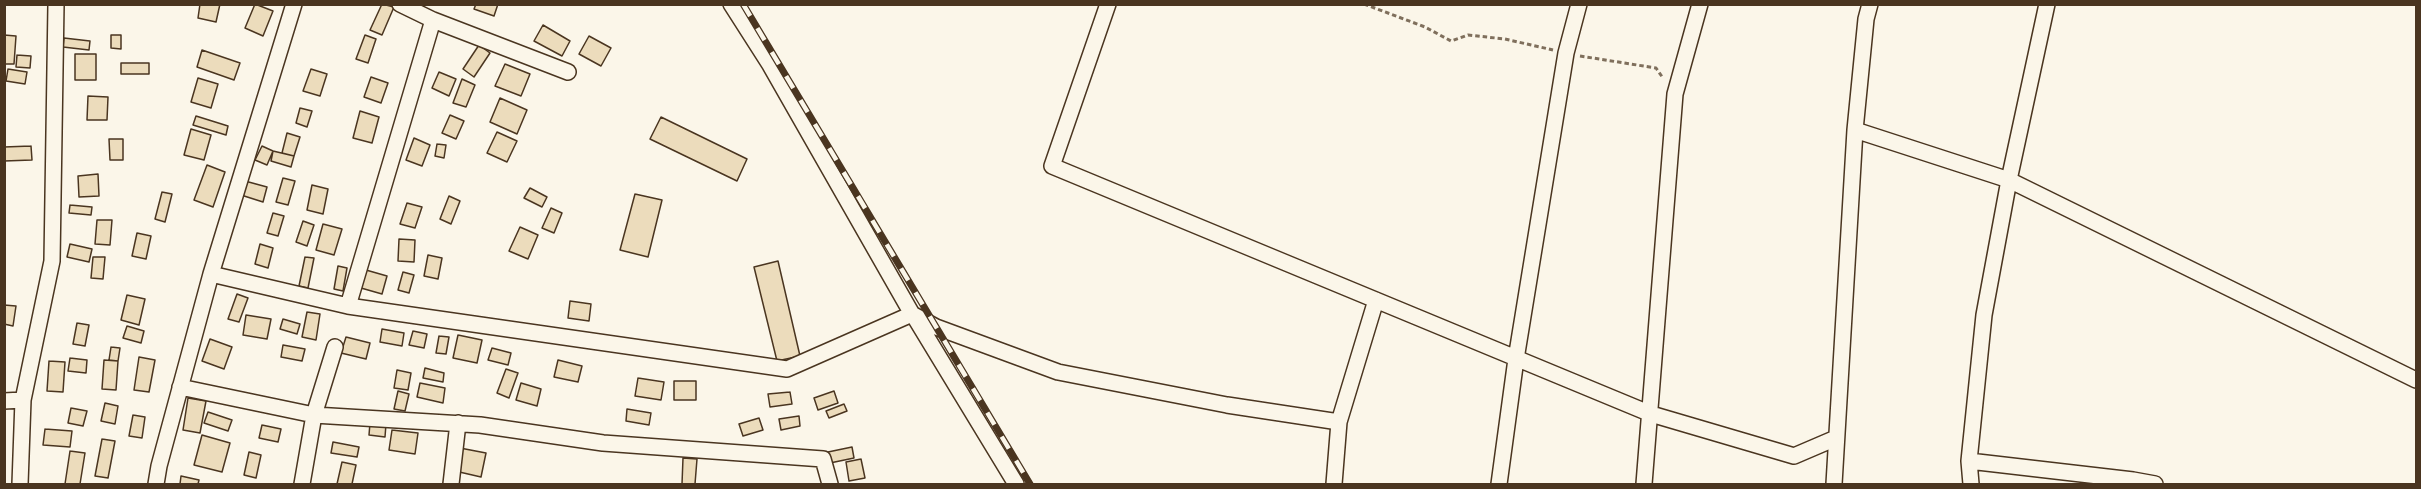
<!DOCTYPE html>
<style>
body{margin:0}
#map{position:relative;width:2421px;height:489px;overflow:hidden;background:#fbf6e9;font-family:"Sofia Sans Condensed",sans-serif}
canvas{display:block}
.frame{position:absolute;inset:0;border:6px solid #4a3520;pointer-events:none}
</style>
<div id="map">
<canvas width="2421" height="489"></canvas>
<div class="frame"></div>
</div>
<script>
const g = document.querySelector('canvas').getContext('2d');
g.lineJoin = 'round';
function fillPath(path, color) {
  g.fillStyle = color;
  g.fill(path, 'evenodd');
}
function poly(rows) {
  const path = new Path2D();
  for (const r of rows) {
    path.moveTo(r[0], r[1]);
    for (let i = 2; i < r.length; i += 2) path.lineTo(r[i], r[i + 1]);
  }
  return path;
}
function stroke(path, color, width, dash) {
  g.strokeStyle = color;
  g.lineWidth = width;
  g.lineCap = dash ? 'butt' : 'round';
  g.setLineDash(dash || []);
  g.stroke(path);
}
const building = poly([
 [200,4,220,4,216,22,198,18,200,4],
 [255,4,273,11,263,36,245,28,255,4],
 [382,4,394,7,382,35,370,30,382,4],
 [476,4,498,4,494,16,474,9,476,4],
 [543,25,570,41,562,56,534,41,543,25],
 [4,35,16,36,14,64,4,64,4,35],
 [111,35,121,35,121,49,111,48,111,35],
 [365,35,376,39,368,63,356,59,365,35],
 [589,36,611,48,601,66,579,54,589,36],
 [64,38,90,41,89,50,63,47,64,38],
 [479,45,490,53,474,77,463,69,479,45],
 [202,50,240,63,234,80,197,67,202,50],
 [75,54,96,54,96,80,75,80,75,54],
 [17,55,31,56,30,68,16,67,17,55],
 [121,63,149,63,149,74,121,74,121,63],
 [505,64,530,74,521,96,495,86,505,64],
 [8,69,27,72,25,84,6,81,8,69],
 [311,69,327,74,320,96,303,91,311,69],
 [439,72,456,79,449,96,432,88,439,72],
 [371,77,388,83,381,103,364,97,371,77],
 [198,78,218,84,211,108,191,102,198,78],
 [462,79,475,85,466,107,453,103,462,79],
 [88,96,108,97,107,120,87,120,88,96],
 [500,98,527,110,517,134,490,122,500,98],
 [300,108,312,111,307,127,296,123,300,108],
 [360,111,379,117,372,143,353,138,360,111],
 [450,115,464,121,456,139,442,133,450,115],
 [196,116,228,126,226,135,193,125,196,116],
 [661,117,747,159,737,181,650,139,661,117],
 [191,129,211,135,204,160,184,155,191,129],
 [497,132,517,141,507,162,487,153,497,132],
 [287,133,300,137,294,156,282,153,287,133],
 [414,138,430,145,422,166,406,160,414,138],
 [109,139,123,139,123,160,110,160,109,139],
 [437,144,446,145,444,158,435,156,437,144],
 [31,146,32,160,4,161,4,147,31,146],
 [262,146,273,151,267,165,255,160,262,146],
 [273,151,294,156,291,167,271,161,273,151],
 [207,165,225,172,213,207,194,200,207,165],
 [98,174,99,196,79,197,78,176,98,174],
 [283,178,295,181,288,205,276,202,283,178],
 [245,181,267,187,263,202,241,195,245,181],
 [312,185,328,189,323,214,307,210,312,185],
 [530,188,547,197,542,207,524,198,530,188],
 [162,192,172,194,165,222,155,219,162,192],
 [635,194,662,200,648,257,620,250,635,194],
 [449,196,460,201,451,224,440,219,449,196],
 [407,203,422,207,415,228,400,224,407,203],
 [70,205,92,207,91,215,69,213,70,205],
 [551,208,562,213,554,233,542,228,551,208],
 [273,213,284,216,278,236,267,233,273,213],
 [97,220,112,220,110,245,95,244,97,220],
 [303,221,314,225,307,246,296,242,303,221],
 [323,224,342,229,334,255,316,250,323,224],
 [520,227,538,235,528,259,509,251,520,227],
 [137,233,151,236,146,259,132,256,137,233],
 [399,239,415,240,414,262,398,261,399,239],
 [70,244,92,249,89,262,67,257,70,244],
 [260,244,273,248,268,268,255,264,260,244],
 [428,255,442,258,438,279,424,276,428,255],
 [93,257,105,257,103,279,91,278,93,257],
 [305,257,314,258,308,288,299,286,305,257],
 [778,261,800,356,777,361,754,267,778,261],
 [338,266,347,268,343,291,334,289,338,266],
 [366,270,387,276,382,294,361,288,366,270],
 [403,272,414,275,409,293,398,290,403,272],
 [237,294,248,298,239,322,228,319,237,294],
 [127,295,145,299,139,325,121,320,127,295],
 [570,301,591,304,589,321,568,318,570,301],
 [4,305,16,306,13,326,4,324,4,305],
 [307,312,320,314,316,340,302,337,307,312],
 [246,315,271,319,267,339,243,335,246,315],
 [283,319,300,324,297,334,280,329,283,319],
 [77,323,89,325,85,346,73,344,77,323],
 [127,326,144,331,141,343,123,338,127,326],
 [382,329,404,333,402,346,380,342,382,329],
 [413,331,427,334,424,348,409,345,413,331],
 [458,335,482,340,477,363,453,358,458,335],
 [439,336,449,337,446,354,436,353,439,336],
 [346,337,370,343,366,359,341,353,346,337],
 [210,339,232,347,224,369,202,361,210,339],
 [283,345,305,349,302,361,281,357,283,345],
 [111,347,120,348,118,361,109,360,111,347],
 [492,348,511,353,508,365,488,360,492,348],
 [139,357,155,360,149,392,134,390,139,357],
 [70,358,87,360,86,373,68,371,70,358],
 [104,360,118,361,116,390,102,389,104,360],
 [558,360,582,366,578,382,554,377,558,360],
 [49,361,65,362,63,392,47,391,49,361],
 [425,368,444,373,443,382,423,378,425,368],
 [506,369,518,373,509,398,497,393,506,369],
 [397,370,411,373,408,390,394,388,397,370],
 [638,378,664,382,661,400,635,396,638,378],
 [674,381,696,381,696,400,674,400,674,381],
 [420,383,445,388,443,403,417,397,420,383],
 [521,383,541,389,537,406,516,400,521,383],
 [398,391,409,394,405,411,394,409,398,391],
 [834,391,838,403,818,410,814,398,834,391],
 [790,392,792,404,770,407,768,394,790,392],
 [188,398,206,401,200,433,183,430,188,398],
 [105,403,118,406,115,424,101,421,105,403],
 [844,404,847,411,829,418,826,411,844,404],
 [71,408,87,411,83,426,68,423,71,408],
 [627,409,651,413,649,425,626,421,627,409],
 [208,412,232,420,228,431,204,423,208,412],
 [133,415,145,417,142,438,129,436,133,415],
 [799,416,800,426,781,430,779,419,799,416],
 [759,418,763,430,743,436,739,424,759,418],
 [370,423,386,424,385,437,369,435,370,423],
 [262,425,281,429,278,442,259,438,262,425],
 [45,429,72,431,70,447,43,445,45,429],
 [392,430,418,433,415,454,389,450,392,430],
 [202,435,230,443,222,472,194,465,202,435],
 [102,439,115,441,108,478,95,476,102,439],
 [333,442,359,447,357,457,331,453,333,442],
 [852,447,854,458,830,463,828,452,852,447],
 [460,448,486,453,481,477,455,471,460,448],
 [70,451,85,453,80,484,65,484,70,451],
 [249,452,261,455,256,478,244,475,249,452],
 [683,458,697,459,695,484,682,484,683,458],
 [861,459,865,478,849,481,846,462,861,459],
 [342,462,356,465,352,484,337,484,342,462],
 [181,476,199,480,198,484,180,484,181,476]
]);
fillPath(building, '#ecdcbc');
stroke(building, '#4a3520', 1.5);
const street = poly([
 [1108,4,1052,166,1651,414,1794,456,1836,438],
 [433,20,568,72],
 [1855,130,2009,180,2416,380],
 [211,274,294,4],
 [348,306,787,369,912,314,770,65,731,4],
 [912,314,936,327,1058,372,1227,405,1339,422],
 [914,316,1016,484],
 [180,387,314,415,480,425,603,443,823,459,830,484],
 [4,401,23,400],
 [1969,461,2133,480,2155,484],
 [20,484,23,400,52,261,56,4],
 [156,484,159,466,211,274,348,306,433,20,400,4],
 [302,484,314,415,335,347],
 [451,484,458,423],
 [1334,484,1339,422,1376,300],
 [1499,484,1516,359,1566,53,1579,4],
 [1644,484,1675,94,1700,4],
 [1834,484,1855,130,1866,19,1870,4],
 [1971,484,1969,461,1984,315,2009,180,2047,4]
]);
stroke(street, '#4a3520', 18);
stroke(poly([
 [1364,4,1425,27,1451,41,1468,35,1505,39,1553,50],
 [1580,56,1656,68,1663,78]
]), '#7f6f5c', 3, [4.5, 3]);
stroke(street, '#fbf6e9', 15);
const rail = poly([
 [743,4,1030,484]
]);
stroke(rail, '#4a3520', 7);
stroke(rail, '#fbf6e9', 4.5, [14]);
</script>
